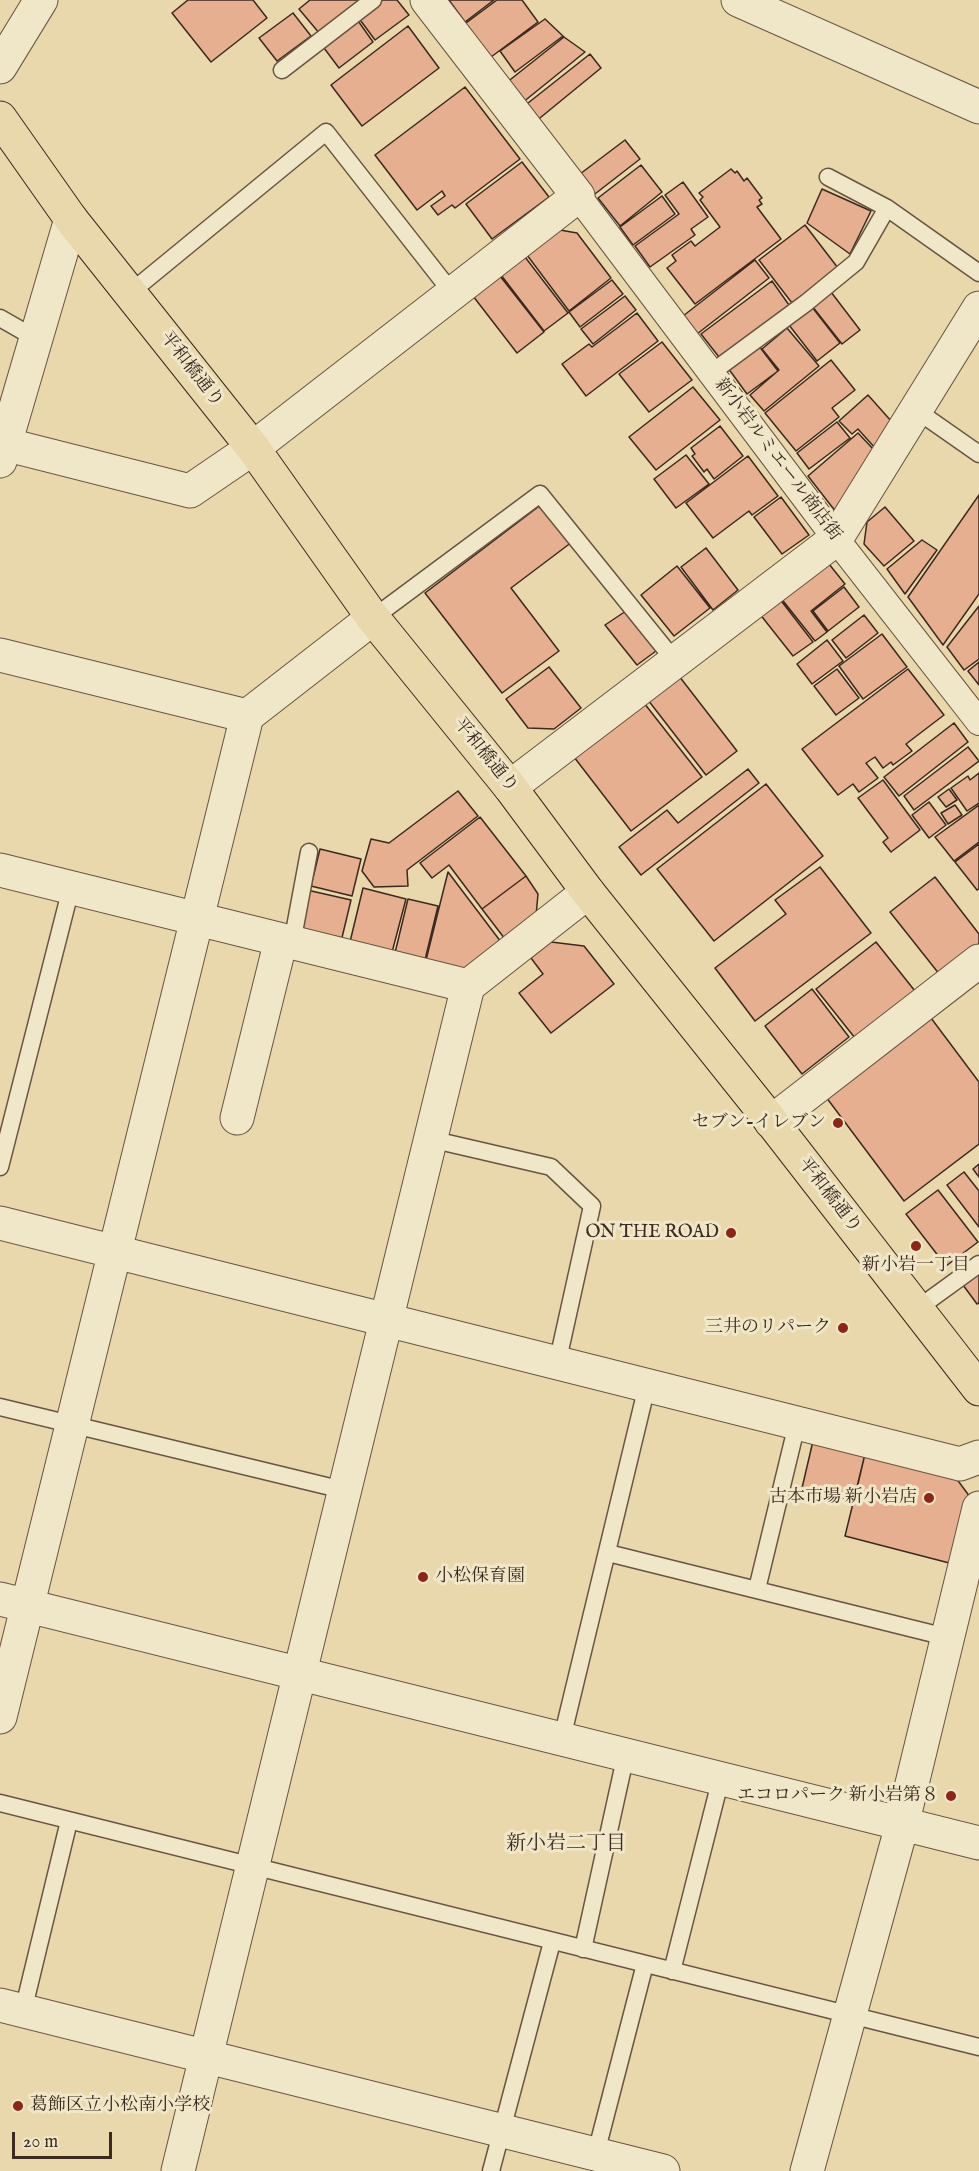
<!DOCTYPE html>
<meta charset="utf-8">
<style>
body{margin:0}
#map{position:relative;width:979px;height:2171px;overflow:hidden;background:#e8d8ab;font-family:"IM FELL English",serif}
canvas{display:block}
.scale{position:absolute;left:12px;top:2132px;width:100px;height:27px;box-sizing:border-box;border:3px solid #3c291f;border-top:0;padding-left:8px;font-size:18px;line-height:21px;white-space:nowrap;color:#3c291f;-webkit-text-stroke:4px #f0e6c8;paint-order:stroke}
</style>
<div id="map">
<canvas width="979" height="2171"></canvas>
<div class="scale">20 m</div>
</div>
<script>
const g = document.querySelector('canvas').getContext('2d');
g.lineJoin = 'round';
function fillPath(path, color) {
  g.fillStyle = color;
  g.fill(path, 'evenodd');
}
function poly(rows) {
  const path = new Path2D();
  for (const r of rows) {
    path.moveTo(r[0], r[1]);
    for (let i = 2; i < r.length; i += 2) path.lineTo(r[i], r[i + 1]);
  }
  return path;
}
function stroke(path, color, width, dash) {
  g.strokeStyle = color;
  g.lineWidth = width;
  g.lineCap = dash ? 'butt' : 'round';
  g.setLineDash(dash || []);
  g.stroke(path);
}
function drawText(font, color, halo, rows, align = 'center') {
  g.font = font + ' "IM FELL English","Noto Serif JP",serif';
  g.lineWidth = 6;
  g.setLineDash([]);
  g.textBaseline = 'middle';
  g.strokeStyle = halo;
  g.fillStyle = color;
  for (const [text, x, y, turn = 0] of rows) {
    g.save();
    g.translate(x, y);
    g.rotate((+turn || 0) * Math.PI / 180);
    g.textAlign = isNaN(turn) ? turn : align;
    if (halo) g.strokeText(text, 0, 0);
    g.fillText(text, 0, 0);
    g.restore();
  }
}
const building = poly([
 [188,0,253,0,267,18,211,62,172,13,188,0],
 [310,0,363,0,320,34,299,9,310,0],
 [381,0,397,0,409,15,375,40,358,17,381,0],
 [449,0,494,0,465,22,449,0],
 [497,0,522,0,538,22,487,60,462,26,497,0],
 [293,13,311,36,277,61,259,38,293,13],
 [356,18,373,42,339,68,321,44,356,18],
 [545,19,563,36,515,72,500,51,545,19],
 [408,26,439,68,362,126,331,85,408,26],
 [564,37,585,52,522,103,506,83,564,37],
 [590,54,601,68,535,122,523,107,590,54],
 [465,87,520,159,455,208,452,205,438,215,431,206,445,196,442,191,417,210,375,155,465,87],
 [625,140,640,159,591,197,576,177,625,140],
 [522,162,549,197,492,239,466,204,522,162],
 [641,165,662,192,620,226,598,198,641,165],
 [731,169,735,173,737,171,744,181,747,178,762,198,759,200,762,204,757,207,781,239,695,304,667,268,676,261,672,255,691,241,695,246,720,227,700,200,703,197,699,193,731,169],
 [683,182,708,217,691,229,695,235,650,267,635,246,679,214,665,195,683,182],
 [822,189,871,211,850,254,807,223,822,189],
 [662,196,675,214,633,245,620,227,662,196],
 [805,225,838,268,792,303,759,260,805,225],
 [560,230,577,233,611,278,569,311,527,255,560,230],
 [525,257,568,313,544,331,501,275,525,257],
 [755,260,769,278,697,334,683,316,755,260],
 [500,276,544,332,517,353,473,296,500,276],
 [612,280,623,294,580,327,569,312,612,280],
 [772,281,789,305,719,357,701,334,772,281],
 [831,292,860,330,842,344,812,306,831,292],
 [625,296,636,310,593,344,581,329,625,296],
 [812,307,840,343,817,361,789,325,812,307],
 [637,313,658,341,586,396,562,364,589,344,592,347,637,313],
 [787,328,819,366,764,411,750,395,779,370,762,349,787,328],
 [662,342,692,380,649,412,619,374,662,342],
 [759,346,778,371,747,394,728,368,759,346],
 [831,360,855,390,832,408,839,417,796,451,765,413,831,360],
 [693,387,720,420,656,470,629,437,693,387],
 [868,395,892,422,876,449,858,429,852,434,839,421,868,395],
 [837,422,850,438,809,469,797,453,837,422],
 [720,426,743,456,714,479,707,469,704,472,692,456,695,454,691,448,720,426],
 [858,433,875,451,836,512,808,476,858,433],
 [686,455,709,484,676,508,654,479,686,455],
 [748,456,778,496,752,515,749,511,713,538,686,503,748,456],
 [979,495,979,594,943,645,908,597,979,495],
 [781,497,809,535,782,554,754,517,781,497],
 [542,504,572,542,511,588,559,651,502,693,425,593,542,504],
 [885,507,914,541,884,566,864,544,867,522,885,507],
 [922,540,937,550,905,594,887,569,922,540],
 [706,548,738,590,713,610,681,567,706,548],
 [829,564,845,584,811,611,827,632,815,641,780,597,829,564],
 [677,566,710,608,674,636,641,595,677,566],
 [844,587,859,607,828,631,813,611,844,587],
 [779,598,813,642,793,656,759,613,779,598],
 [979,606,979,659,964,670,947,647,979,606],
 [629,609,660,648,637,665,605,625,629,609],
 [864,615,878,633,846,658,832,640,864,615],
 [882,634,907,667,863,699,839,666,882,634],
 [827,640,843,661,812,684,797,664,827,640],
 [979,662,979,685,968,671,979,662],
 [549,667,581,708,554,729,528,728,506,699,549,667],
 [837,669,859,698,836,715,814,686,837,669],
 [908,669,944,715,906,744,912,751,893,765,891,762,883,768,875,757,866,763,878,778,859,792,853,784,838,795,802,749,908,669],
 [679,676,737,751,706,775,648,700,679,676],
 [644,703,702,777,631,831,574,757,644,703],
 [954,723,968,742,899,796,884,777,954,723],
 [968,747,979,761,914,810,904,796,968,747],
 [748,769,759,783,641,875,619,847,667,810,678,823,748,769],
 [979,773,979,803,967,811,951,788,968,776,970,780,979,773],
 [883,780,920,830,891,852,883,842,888,838,858,798,883,780],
 [766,784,823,856,714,941,657,869,766,784],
 [949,789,957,800,946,807,938,797,949,789],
 [458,791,478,816,407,870,408,886,374,887,362,871,371,839,389,843,458,791],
 [929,802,946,825,929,838,912,815,929,802],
 [955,805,962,815,948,824,941,813,955,805],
 [979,805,979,842,954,861,935,837,979,805],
 [480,817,526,876,482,909,449,865,432,878,420,863,480,817],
 [979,844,979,889,977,890,955,862,979,844],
 [320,849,361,859,352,896,311,886,320,849],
 [820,867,871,933,755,1021,715,968,786,914,775,900,820,867],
 [448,872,501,942,461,972,425,964,448,872],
 [526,876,538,894,536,916,505,939,482,909,526,876],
 [935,877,979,934,979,944,940,975,890,912,935,877],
 [363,888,406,899,391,956,349,946,363,888],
 [307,890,351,900,340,946,296,935,307,890],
 [408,899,438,906,424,964,394,957,408,899],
 [551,942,584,946,614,984,551,1033,519,993,543,974,531,958,551,942],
 [876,942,915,991,855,1038,816,989,876,942],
 [812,989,849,1037,802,1074,765,1026,812,989],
 [931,1018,979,1082,979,1144,904,1201,826,1097,931,1018],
 [979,1164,979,1177,973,1169,979,1164],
 [964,1172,979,1191,979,1227,947,1185,964,1172],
 [938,1190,978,1242,946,1266,906,1214,938,1190],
 [979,1273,979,1303,977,1304,963,1285,979,1273],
 [813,1441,865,1454,854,1501,802,1488,813,1441],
 [865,1454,956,1478,973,1501,957,1565,845,1536,865,1454]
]);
fillPath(building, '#e6af8f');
stroke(building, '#3c291f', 1.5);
const service = poly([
 [282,70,373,0],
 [828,177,887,208,979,273],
 [131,292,326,132,453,294],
 [0,318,35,338],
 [711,373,806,303,856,262,887,208],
 [916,410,979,454],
 [373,618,540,494,674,660],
 [292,943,309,852],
 [430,1139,551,1167,592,1206,557,1364],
 [0,1167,71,888],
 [917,1309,979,1264],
 [0,1407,343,1490],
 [608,1553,946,1637],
 [757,1589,797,1424],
 [562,1738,647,1386],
 [0,1803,979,2047],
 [583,1949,626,1754],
 [672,1971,721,1778],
 [23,2011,69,1821],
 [596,2153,645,1964],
 [491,2171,552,1942]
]);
const pedestrian = poly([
 [578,196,836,539,979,722]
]);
const minor = poly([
 [0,67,41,0],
 [0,443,190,491,253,448,578,196,427,0],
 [0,461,71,219],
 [0,655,247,716],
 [510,787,836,539,979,308],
 [0,870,468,986],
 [237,1118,281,940],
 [771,1122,979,961],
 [0,1223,960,1464,979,1457],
 [0,1599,979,1843],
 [0,1717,247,716,373,618],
 [0,2005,663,2171],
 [178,2171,468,986,588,892],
 [807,2171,902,1825,979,1508]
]);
const tertiary = poly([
 [738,0,979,107]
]);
const primary = poly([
 [0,118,71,219,253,448,373,618,510,787,588,892,775,1126,979,1389]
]);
stroke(service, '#675542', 19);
stroke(pedestrian, '#675542', 28);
stroke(minor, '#675542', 35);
stroke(tertiary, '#675542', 35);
stroke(primary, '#3c291f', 35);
stroke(service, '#f0e6c8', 16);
stroke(pedestrian, '#f0e6c8', 26);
stroke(minor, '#f0e6c8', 33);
stroke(tertiary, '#f0e6c8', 33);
stroke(primary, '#e8d8ab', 33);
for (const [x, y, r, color] of [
 [838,1123,6,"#8f2418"],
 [731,1233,6,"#8f2418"],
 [916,1246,6,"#8f2418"],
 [843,1328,6,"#8f2418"],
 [929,1498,6,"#8f2418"],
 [423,1577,6,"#8f2418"],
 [951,1796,6,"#8f2418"],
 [18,2106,6,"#8f2418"]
]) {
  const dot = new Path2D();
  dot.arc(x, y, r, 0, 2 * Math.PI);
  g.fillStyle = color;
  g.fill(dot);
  stroke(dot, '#f0e6c8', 2);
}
drawText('18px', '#3c291f', '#f0e6c8', [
 ["平和橋通り",191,370,52],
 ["新小岩ルミエール商店街",777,460,53],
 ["平和橋通り",485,756,51],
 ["平和橋通り",829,1196,52]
]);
drawText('18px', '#3c291f', '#f0e6c8', [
 ["セブン-イレブン",826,1123],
 ["ON THE ROAD",719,1233],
 ["新小岩一丁目",916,1266,"center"],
 ["三井のリパーク",831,1328],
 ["古本市場 新小岩店",917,1498],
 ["小松保育園",435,1577,"left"],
 ["エコロパーク 新小岩第８",939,1796],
 ["葛飾区立小松南小学校",30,2106,"left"]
], 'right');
drawText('20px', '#3c291f', '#f0e6c8', [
 ["新小岩二丁目",566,1845]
]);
</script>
